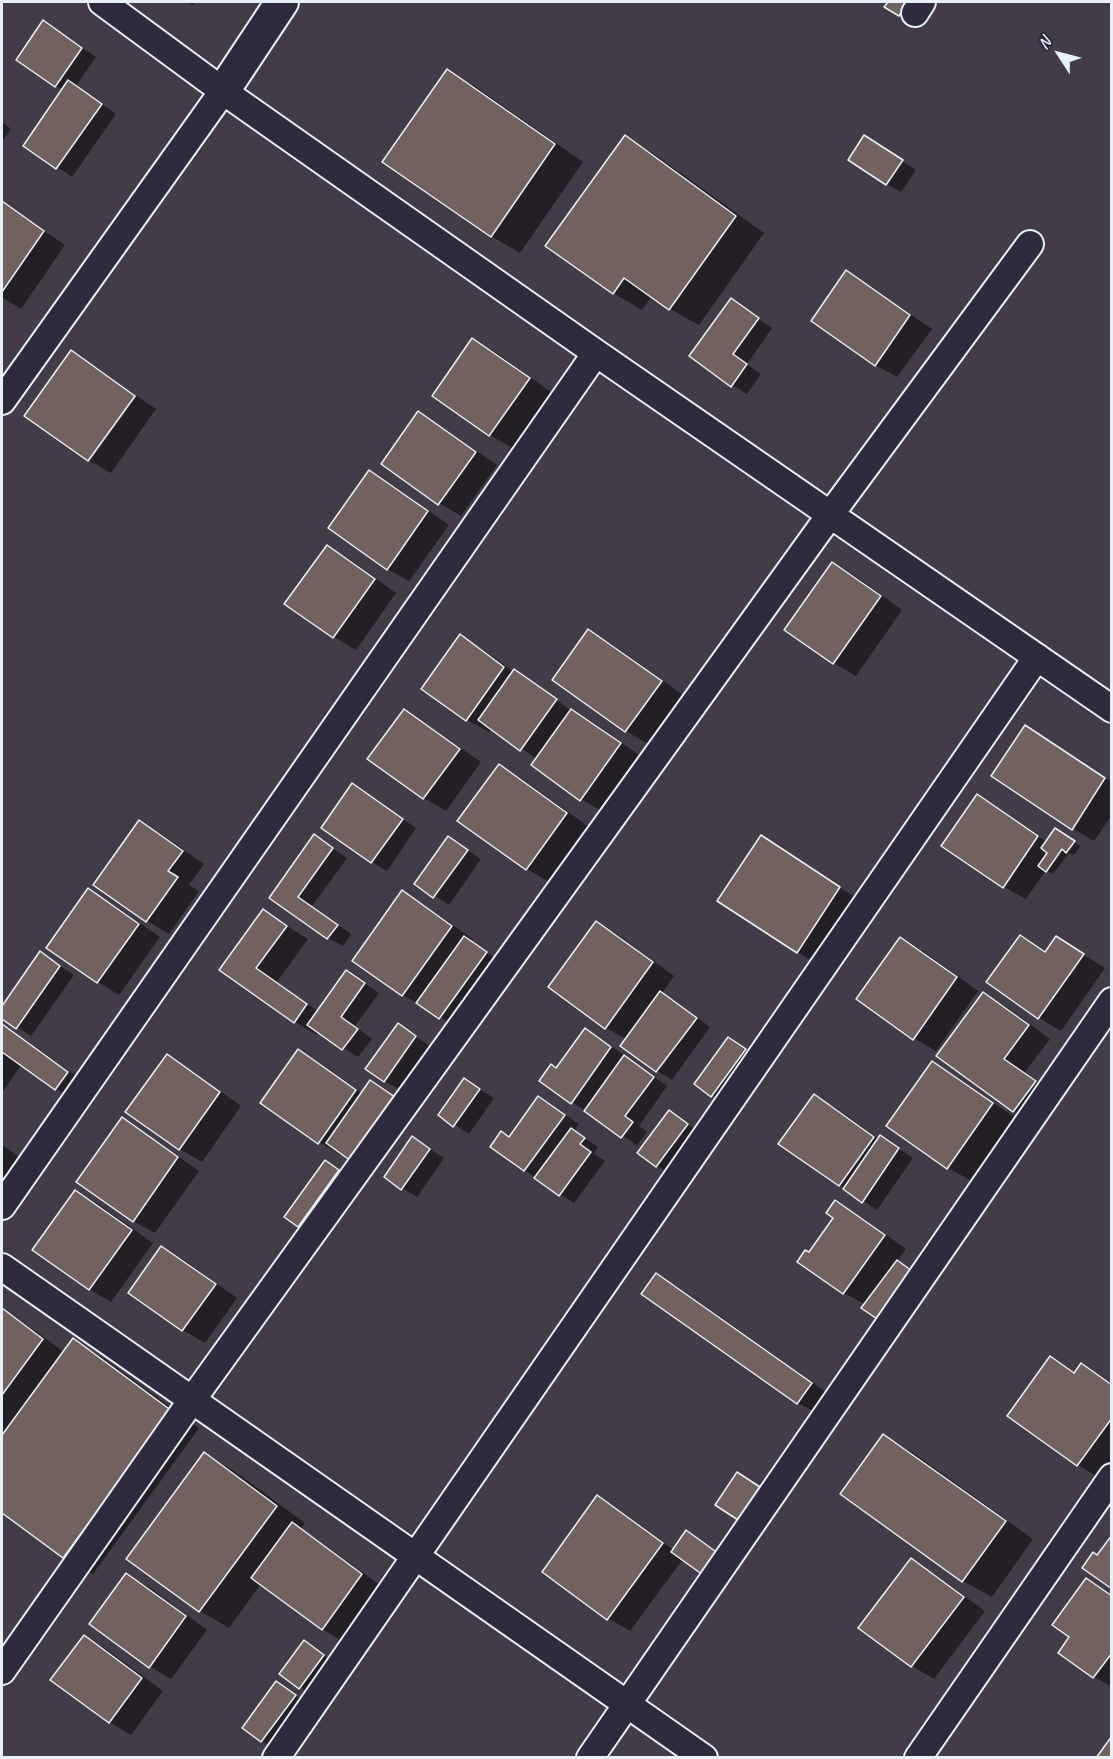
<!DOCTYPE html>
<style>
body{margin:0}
#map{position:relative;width:1113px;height:1759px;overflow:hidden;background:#433b47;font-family:Caveat,sans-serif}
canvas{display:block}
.frame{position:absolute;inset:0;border:3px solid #e8f1f8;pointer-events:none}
.north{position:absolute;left:1029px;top:24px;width:60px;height:60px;-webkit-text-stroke:4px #2f2a3d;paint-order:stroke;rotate:306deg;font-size:16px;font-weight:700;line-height:24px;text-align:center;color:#e8f1f8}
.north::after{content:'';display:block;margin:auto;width:21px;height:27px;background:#e8f1f8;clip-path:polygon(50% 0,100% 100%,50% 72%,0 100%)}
</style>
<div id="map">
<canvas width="1113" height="1759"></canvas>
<div class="frame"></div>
<div class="north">N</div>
</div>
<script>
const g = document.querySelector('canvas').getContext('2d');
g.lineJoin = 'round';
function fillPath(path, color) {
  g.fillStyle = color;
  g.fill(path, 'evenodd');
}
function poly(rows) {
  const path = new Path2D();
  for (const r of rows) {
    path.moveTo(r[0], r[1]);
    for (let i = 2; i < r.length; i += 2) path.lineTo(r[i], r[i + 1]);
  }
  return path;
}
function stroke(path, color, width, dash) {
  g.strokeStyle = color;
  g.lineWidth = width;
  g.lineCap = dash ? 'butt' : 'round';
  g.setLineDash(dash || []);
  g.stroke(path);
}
fillPath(poly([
 [186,2,195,2,193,5],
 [44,22,96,57,76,86,116,114,72,177,25,146,63,90,56,86],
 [447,71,476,87,583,162,520,253,491,236],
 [2,122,11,129,2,142],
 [625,137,654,154,764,233,699,325,670,309,652,296,642,310,613,293],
 [879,146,916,170,901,192,886,184],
 [2,202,65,245,21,309,2,297],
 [847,272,868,285,932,329,897,377,875,365],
 [731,300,772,328,747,364,761,374,747,394,732,385],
 [473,340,495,352,551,392,512,448,490,435,434,395],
 [71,352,93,365,134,394,88,459],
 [137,396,156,409,111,473,90,461],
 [419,413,440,426,497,465,461,516,439,503],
 [370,472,391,484,449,525,409,581,387,569],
 [327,547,349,559,396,593,356,650,334,637,286,603],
 [833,564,855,576,902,610,856,676,834,663,786,629],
 [588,631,610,643,683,695,648,744,626,731,554,680],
 [460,636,482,649,514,672,515,671,529,679,570,710,594,723,642,757,603,812,581,799,533,765,537,759,492,728,489,732,467,720],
 [404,711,426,724,481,762,446,811,424,798,370,759],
 [1025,727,1112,782,1112,815,1094,841,1072,828],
 [499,766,521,778,589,827,549,882,527,869,459,821],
 [353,785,416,828,387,871,372,862,324,827],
 [977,796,999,809,1047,842,1063,833,1080,846,1074,855,1069,853,1053,874,1046,870,1026,899,1004,887],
 [139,822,161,834,204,864,189,885,199,891,169,934,147,921],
 [315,836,347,858,312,906,351,934,343,946,328,938,271,898],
 [761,837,861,901,819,965,797,952],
 [449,838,481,859,449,905,416,884],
 [89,890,111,903,160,937,119,995,98,982],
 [402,892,424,905,473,939,471,942,501,962,455,1026,403,995],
 [263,911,308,939,277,982,319,1012,347,972,379,993,355,1026,372,1039,358,1057,319,1032,317,1035,295,1022,221,969],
 [596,923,618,935,674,976,662,993,675,1001,710,1027,672,1080,657,1071,622,1045,626,1039,606,1028],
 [1021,937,1047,952,1057,938,1105,968,1061,1031,1039,1018,988,982],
 [901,939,923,951,978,991,936,1051,914,1038],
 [40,953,74,975,31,1036,2,1017,2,1008],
 [983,994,1005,1006,1050,1039,1025,1072,1057,1095,1036,1124,1014,1111,938,1056],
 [2,1024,89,1085,78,1101,56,1089,22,1064,2,1093],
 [398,1025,430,1046,399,1089,384,1081],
 [585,1030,600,1038,667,1086,639,1126,647,1132,637,1145,572,1102,557,1070],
 [729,1039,760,1059,727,1104,696,1084],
 [298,1051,320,1064,362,1093,371,1082,409,1107,341,1155,319,1142],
 [167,1056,189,1069,241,1106,202,1162,180,1149,127,1112],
 [932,1063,954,1075,1014,1117,970,1180,948,1168],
 [464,1080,494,1098,469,1134,440,1115],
 [814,1096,836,1108,879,1139,881,1137,913,1158,877,1210,839,1185],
 [539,1097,579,1124,574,1131,598,1147,594,1154,605,1161,574,1203,524,1170,510,1138],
 [669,1112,702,1134,671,1174,657,1166],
 [122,1119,144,1132,199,1171,155,1233,133,1221],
 [412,1138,444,1158,417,1197,402,1188],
 [2,1145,28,1163,2,1200],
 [325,1162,353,1179,313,1234,286,1217],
 [76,1192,98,1204,153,1243,111,1302,89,1289],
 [836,1202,858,1215,906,1249,897,1261,912,1270,892,1327,878,1318,866,1305,844,1293,799,1261,809,1254,835,1217],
 [162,1248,184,1260,237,1298,205,1343,183,1330,130,1293],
 [656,1275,678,1287,833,1397,820,1415,798,1403,644,1293],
 [2,1309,16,1317,64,1352,73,1340,102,1357,199,1428,93,1574,64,1557,2,1511],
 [1051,1358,1076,1373,1081,1365,1112,1383,1112,1462,1100,1478,1078,1465,1009,1415],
 [883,1436,912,1452,1033,1539,992,1597,963,1581,842,1493],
 [205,1454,234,1471,305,1523,301,1529,314,1537,384,1588,344,1642,322,1629,261,1584,229,1628,200,1611,128,1559],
 [752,1482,773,1497,754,1527,739,1518],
 [597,1497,619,1510,674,1550,687,1532,733,1563,683,1559,630,1631,608,1618],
 [912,1560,933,1573,985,1611,934,1679,912,1666,861,1628],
 [127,1575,149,1587,207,1630,171,1679,149,1666],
 [1087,1580,1112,1595,1112,1687,1094,1677,1060,1652,1071,1637],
 [84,1637,106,1649,163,1691,131,1735,109,1722],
 [304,1642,337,1664,315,1696,300,1687],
 [277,1683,309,1705,276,1749,261,1741]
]), '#0007');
const building = poly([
 [888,2,908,2,899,16,884,7,888,2],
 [43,20,82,48,55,87,16,60,43,20],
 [447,69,555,144,491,237,382,162,447,69],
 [68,80,102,104,56,169,23,146,68,80],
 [625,135,736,216,669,310,624,278,613,294,545,246,625,135],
 [864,135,903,160,886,185,848,160,864,135],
 [2,201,44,231,2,292,2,201],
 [846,270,910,315,875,366,811,321,846,270],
 [731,298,759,318,733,354,747,364,731,387,689,356,731,298],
 [472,338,530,378,489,436,432,396,472,338],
 [71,350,135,396,88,461,24,416,71,350],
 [418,411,476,452,438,505,381,464,418,411],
 [369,470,428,511,387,570,328,528,369,470],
 [327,545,375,579,333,638,284,604,327,545],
 [832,562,881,596,833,664,784,630,832,562],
 [588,629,662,681,625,732,552,680,588,629],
 [460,634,504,667,466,721,421,689,460,634],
 [514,669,557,699,520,751,478,720,514,669],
 [404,709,460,749,423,799,367,759,404,709],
 [571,709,621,743,580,801,531,765,571,709],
 [1025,725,1105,778,1072,830,991,776,1025,725],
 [499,764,567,813,526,870,457,821,499,764],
 [352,783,403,819,371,863,321,828,352,783],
 [977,794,1038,836,1003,888,941,846,977,794],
 [139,820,183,851,168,871,178,877,146,922,93,885,139,820],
 [1055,828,1075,841,1066,853,1062,849,1046,872,1038,866,1047,853,1041,848,1055,828],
 [314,834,333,848,298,897,338,925,327,939,269,898,314,834],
 [761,835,840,887,797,953,717,901,761,835],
 [448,836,468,850,433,898,414,884,448,836],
 [88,888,139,924,97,983,46,948,88,888],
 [402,890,452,926,402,996,352,961,402,890],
 [263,909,287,926,256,968,307,1004,294,1023,219,970,263,909],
 [596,921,653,962,605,1029,548,987,596,921],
 [1020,935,1045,952,1056,936,1084,954,1038,1019,986,982,1020,935],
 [464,936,487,952,439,1019,416,1003,464,936],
 [900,937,957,977,913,1040,856,999,900,937],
 [40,951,60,966,16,1029,2,1019,2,1006,40,951],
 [346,970,365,983,341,1017,358,1029,342,1050,307,1025,346,970],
 [660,991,697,1018,656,1072,620,1046,660,991],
 [983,992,1029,1025,1004,1059,1036,1081,1013,1112,936,1056,983,992],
 [398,1023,416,1036,384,1082,365,1069,398,1023],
 [2,1024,68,1072,55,1090,2,1052,2,1024],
 [585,1028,611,1047,571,1104,539,1081,551,1064,556,1068,585,1028],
 [728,1037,746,1049,711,1097,694,1084,728,1037],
 [298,1049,356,1090,318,1144,260,1103,298,1049],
 [167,1054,220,1092,179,1150,125,1112,167,1054],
 [624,1055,654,1077,625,1116,633,1122,621,1138,584,1111,624,1055],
 [932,1061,993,1103,947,1169,886,1126,932,1061],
 [464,1078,480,1089,453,1127,438,1115,464,1078],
 [370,1080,395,1097,351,1161,326,1143,370,1080],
 [814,1094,874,1137,839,1186,778,1144,814,1094],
 [538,1096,565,1115,524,1171,490,1147,501,1131,509,1137,538,1096],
 [669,1110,688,1124,656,1167,637,1153,669,1110],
 [122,1117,178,1157,133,1222,76,1182,122,1117],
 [571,1128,585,1138,580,1144,591,1152,559,1196,534,1178,571,1128],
 [880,1135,899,1148,862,1203,843,1189,880,1135],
 [412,1136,430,1149,401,1190,384,1177,412,1136],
 [325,1160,339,1170,298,1227,284,1217,325,1160],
 [75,1190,132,1230,89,1290,32,1250,75,1190],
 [835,1200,885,1235,843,1294,797,1262,805,1250,809,1252,833,1218,826,1213,835,1200],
 [161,1246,216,1284,182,1331,128,1293,161,1246],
 [897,1260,912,1271,877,1319,861,1308,897,1260],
 [656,1273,812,1383,797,1404,641,1294,656,1273],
 [2,1308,43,1339,2,1395,2,1308],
 [73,1338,172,1411,63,1558,2,1513,2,1435,73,1338],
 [1050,1356,1074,1373,1081,1363,1112,1385,1112,1418,1077,1466,1007,1416,1050,1356],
 [883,1434,1006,1521,962,1582,840,1494,883,1434],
 [204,1452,277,1506,199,1612,126,1559,204,1452],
 [737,1472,760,1487,738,1520,715,1505,737,1472],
 [597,1495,663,1543,607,1620,542,1572,597,1495],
 [292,1522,362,1574,322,1630,251,1578,292,1522],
 [686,1530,719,1554,703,1575,671,1552,686,1530],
 [1112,1535,1112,1589,1082,1568,1093,1552,1097,1555,1112,1535],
 [911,1558,964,1597,911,1667,858,1628,911,1558],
 [126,1573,186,1616,149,1668,89,1624,126,1573],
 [1086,1578,1112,1596,1112,1653,1093,1678,1058,1653,1069,1637,1052,1625,1086,1578],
 [84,1635,142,1678,109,1723,50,1680,84,1635],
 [304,1640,324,1655,299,1689,279,1674,304,1640],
 [276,1681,296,1695,261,1742,242,1728,276,1681],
 [1112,1736,1112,1758,1096,1758,1112,1736]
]);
fillPath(building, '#72625f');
stroke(building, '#e8f1f8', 1.5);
const minor = poly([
 [102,2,223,91,596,353,1112,709],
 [915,13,922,2],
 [2,401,223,91],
 [2,1206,596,353],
 [2,1267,704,1758],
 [2,1671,192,1400,830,515,1030,244],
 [276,1758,1037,657],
 [590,1758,1112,1001],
 [918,1758,1112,1477]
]);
const tertiary = poly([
 [223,91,282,2]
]);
stroke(minor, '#e8f1f8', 30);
stroke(tertiary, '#e8f1f8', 36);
stroke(minor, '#2f2a3d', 26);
stroke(tertiary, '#2f2a3d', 32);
</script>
